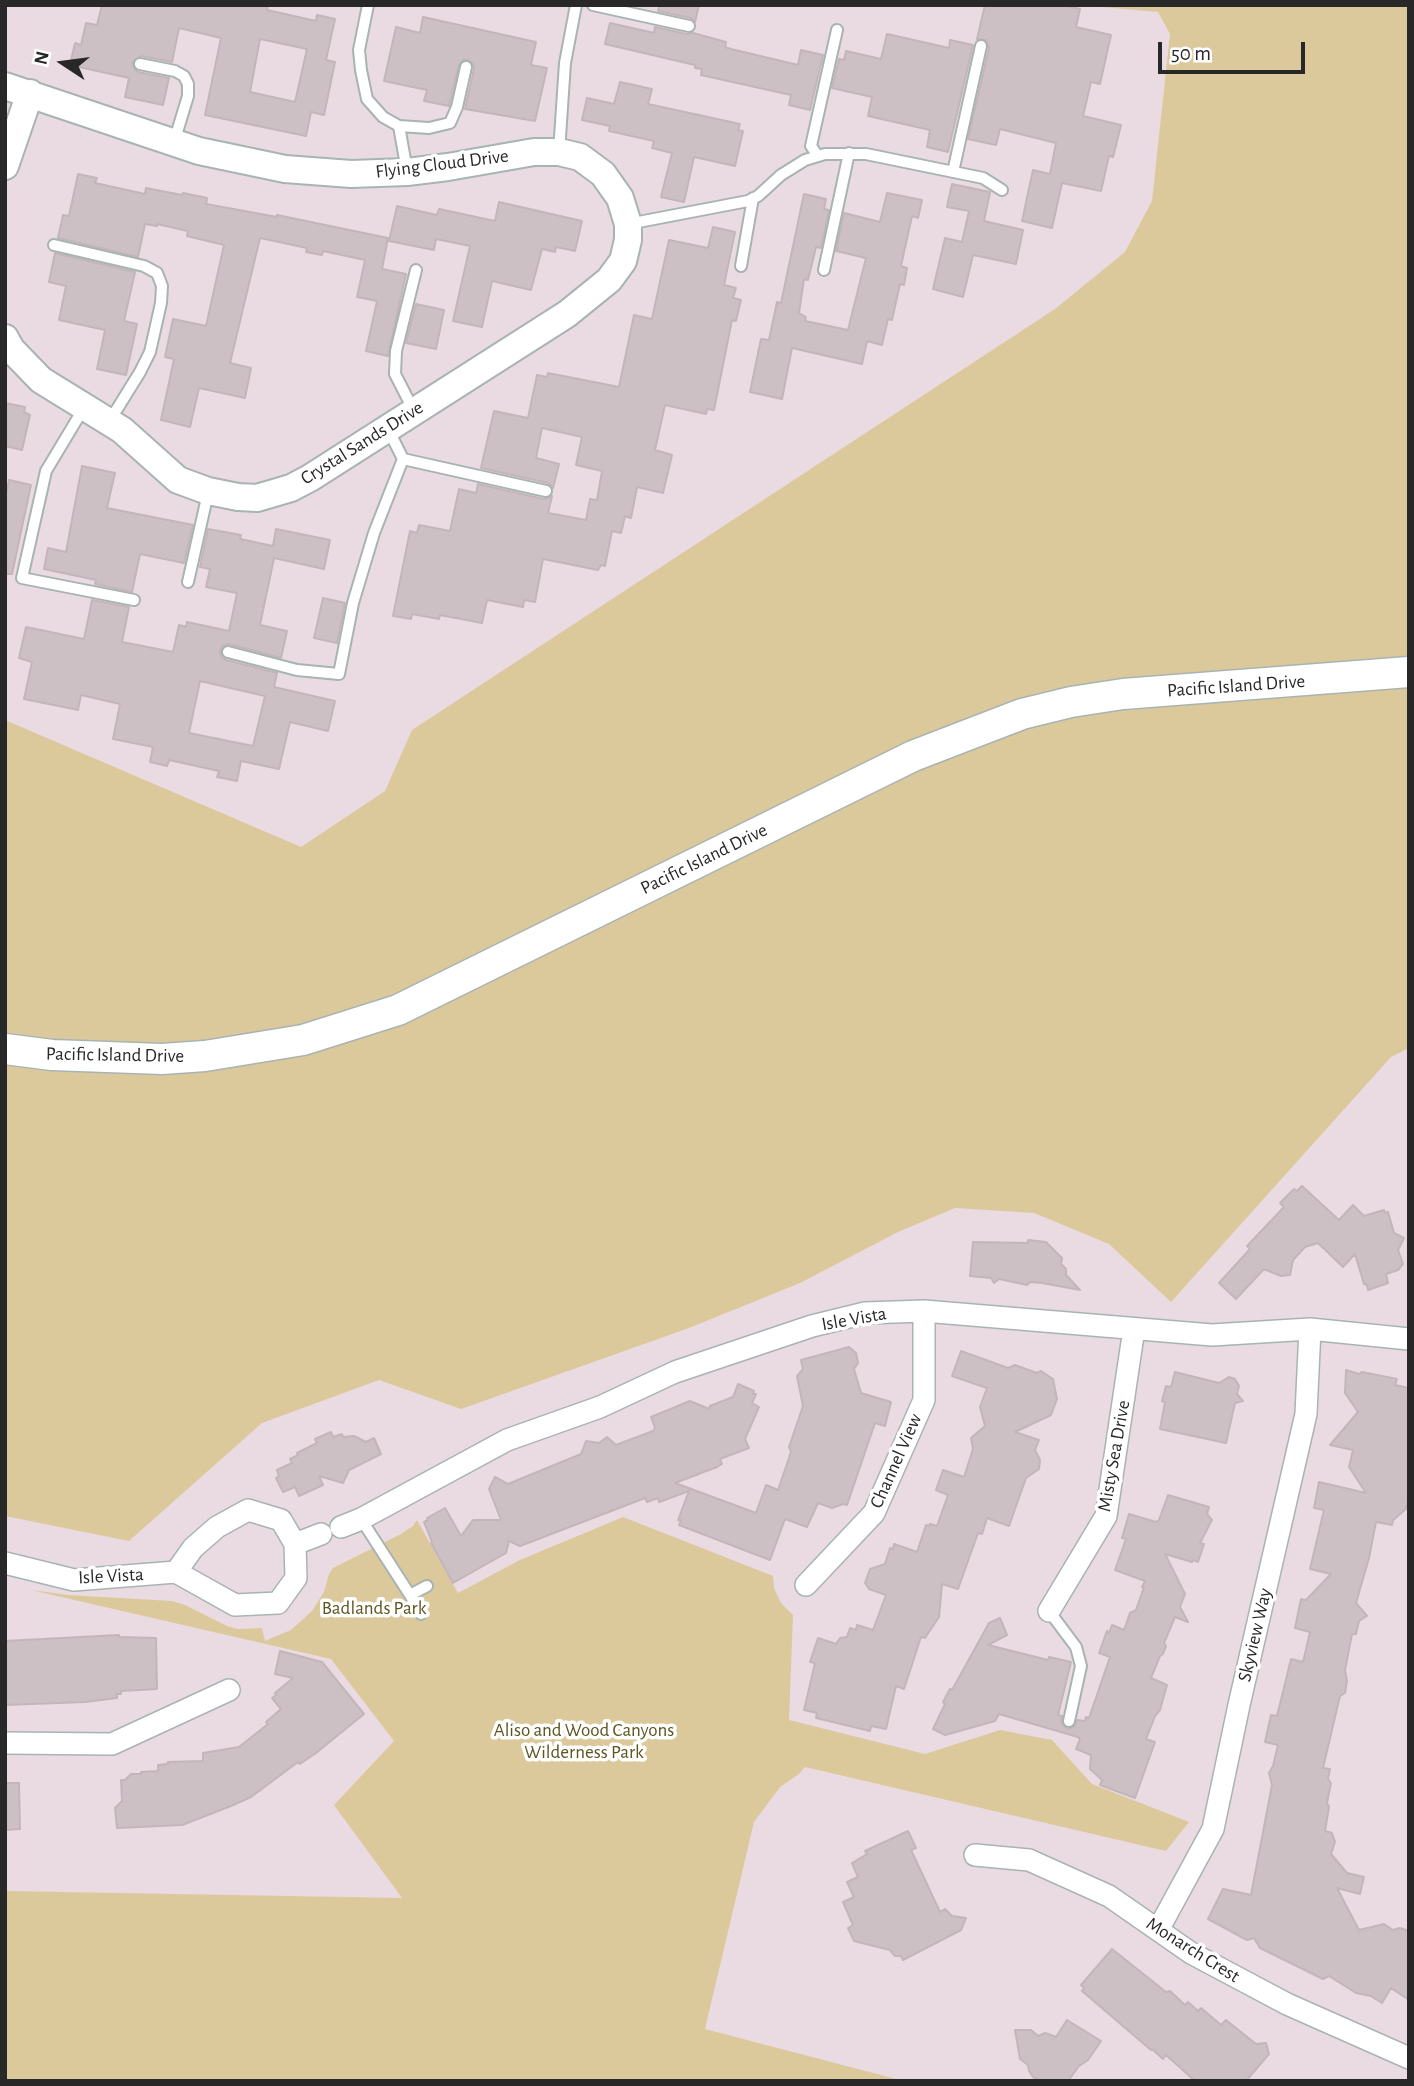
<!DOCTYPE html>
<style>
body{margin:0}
#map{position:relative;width:1414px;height:2086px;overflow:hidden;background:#e9dbe1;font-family:"Alegreya Sans",sans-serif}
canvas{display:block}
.frame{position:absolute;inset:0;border:7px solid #282828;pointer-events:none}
.north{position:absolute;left:28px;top:28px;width:70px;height:70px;-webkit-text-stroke:5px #fff;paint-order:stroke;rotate:283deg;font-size:19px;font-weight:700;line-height:28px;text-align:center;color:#282828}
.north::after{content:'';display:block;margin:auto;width:24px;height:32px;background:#282828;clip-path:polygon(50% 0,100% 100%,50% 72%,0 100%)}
.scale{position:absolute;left:1158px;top:42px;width:147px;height:32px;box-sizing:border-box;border:4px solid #282828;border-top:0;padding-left:9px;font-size:21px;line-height:24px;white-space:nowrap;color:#282828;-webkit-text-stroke:5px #fff;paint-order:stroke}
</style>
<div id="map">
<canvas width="1414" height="2086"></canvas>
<div class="frame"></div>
<div class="north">N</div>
<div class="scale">50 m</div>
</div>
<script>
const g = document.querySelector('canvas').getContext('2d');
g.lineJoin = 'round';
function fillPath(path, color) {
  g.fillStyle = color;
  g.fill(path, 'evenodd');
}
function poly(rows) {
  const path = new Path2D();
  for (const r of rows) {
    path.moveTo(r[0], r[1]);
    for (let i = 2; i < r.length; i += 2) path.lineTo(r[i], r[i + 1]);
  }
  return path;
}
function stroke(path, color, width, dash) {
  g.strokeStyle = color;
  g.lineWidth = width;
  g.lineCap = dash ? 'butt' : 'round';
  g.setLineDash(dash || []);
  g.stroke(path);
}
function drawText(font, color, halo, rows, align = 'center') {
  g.font = font + ' "Alegreya Sans",sans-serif';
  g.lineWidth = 7;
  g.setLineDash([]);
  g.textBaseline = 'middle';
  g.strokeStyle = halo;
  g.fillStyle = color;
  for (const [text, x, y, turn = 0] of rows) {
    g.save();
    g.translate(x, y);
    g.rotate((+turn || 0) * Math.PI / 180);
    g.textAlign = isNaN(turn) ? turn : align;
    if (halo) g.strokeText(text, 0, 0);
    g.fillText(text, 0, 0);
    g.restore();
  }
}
fillPath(poly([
 [1080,5,1409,5,1409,1048,1391,1057,1171,1302,1109,1244,1034,1213,955,1208,898,1232,800,1283,689,1328,461,1409,379,1380,262,1423,129,1541,5,1516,5,720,301,847,385,791,412,730,1055,309,1125,252,1152,201,1170,34,1158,12],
 [623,1517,773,1576,774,1588,781,1603,793,1615,789,1720,925,1754,1000,1730,1052,1740,1092,1784,1189,1822,1166,1851,805,1767,799,1774,780,1787,754,1822,705,2029,904,2081,5,2081,5,1891,402,1898,334,1805,394,1741,331,1659,31,1590,68,1595,172,1601,185,1605,227,1626,238,1629,262,1628,265,1641,291,1630,312,1611,324,1592,329,1574,333,1568,401,1534,413,1526,417,1520,458,1593,520,1560]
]), '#dbc99c');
const building = poly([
 [102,5,268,5,267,10,316,21,317,15,335,19,326,60,335,62,324,115,311,112,306,136,205,115,221,38,179,28,172,62,141,56,132,62,133,67,138,72,169,78,163,105,125,97,129,78,70,65,75,43,81,45,86,23,97,25,102,5],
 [260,39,307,49,295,102,250,92,260,39],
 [660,5,699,5,695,22,691,18,658,11,660,5],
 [985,5,1062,5,1080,9,1076,27,1111,35,1100,84,1091,82,1083,116,1121,125,1113,157,1109,156,1101,191,1062,183,1052,228,1022,221,1033,170,1050,174,1056,143,1000,129,996,145,968,139,989,48,986,40,977,39,985,5],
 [423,17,536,42,531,65,547,68,535,121,465,109,474,69,473,64,468,60,463,60,459,65,449,106,424,101,427,90,384,81,396,27,420,33,423,17],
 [610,23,654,33,655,27,687,34,693,33,726,42,725,47,731,49,798,65,801,50,823,55,810,110,789,105,791,95,701,75,702,69,695,68,695,65,605,44,610,23],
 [887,34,949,48,950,40,973,45,948,152,927,147,930,130,868,116,872,97,832,88,839,59,844,60,846,51,881,59,887,34],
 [620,82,652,89,648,104,740,124,738,130,743,131,735,166,694,157,684,202,661,197,672,153,652,148,654,141,609,131,610,126,582,120,587,98,614,104,620,82],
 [78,174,97,178,95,183,145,194,146,188,182,195,183,193,207,198,206,204,277,217,277,215,388,238,382,269,406,274,388,356,366,351,377,301,357,297,365,260,323,251,322,255,306,252,307,248,260,238,230,363,251,368,245,398,199,388,190,427,161,420,174,359,165,357,173,319,206,326,224,245,187,236,188,231,157,224,157,226,145,224,138,257,58,238,63,215,69,216,78,174],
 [952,184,990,192,984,221,1023,230,1016,264,973,255,963,297,933,289,945,238,962,242,969,211,947,207,952,184],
 [887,193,922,200,918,218,912,216,901,266,907,268,904,285,900,284,892,320,888,319,882,345,867,341,862,364,792,348,782,399,750,392,761,339,769,340,777,302,781,303,804,194,826,199,824,209,829,210,821,248,816,247,808,280,804,279,799,313,806,317,805,321,848,330,866,258,836,251,844,213,880,222,887,193],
 [499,202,582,221,575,251,556,247,555,252,542,249,531,290,492,281,482,327,453,321,470,246,436,239,434,250,389,241,397,206,437,215,439,209,495,221,499,202],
 [713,227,735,232,724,285,736,288,733,298,741,300,736,321,732,320,714,410,707,409,706,414,665,405,655,450,672,455,663,493,637,487,631,518,625,516,621,533,612,531,605,566,601,565,598,570,543,559,535,602,524,600,523,607,487,600,482,623,440,615,439,619,412,614,411,619,393,616,410,531,417,533,419,525,450,531,459,489,476,493,478,484,544,499,552,496,548,513,586,520,590,499,597,500,602,471,576,465,582,437,542,428,536,458,559,464,553,488,548,483,481,468,494,411,528,418,537,375,547,377,548,373,619,387,634,315,652,319,669,240,708,248,713,227],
 [55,253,135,272,124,321,137,324,126,375,97,369,105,330,59,320,66,286,49,282,55,253],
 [416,304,444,310,436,349,406,343,416,304],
 [5,403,25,407,24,412,30,415,22,450,5,446,5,403],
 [82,466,115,473,107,508,193,525,184,563,140,554,132,592,95,584,96,580,44,569,48,548,66,552,82,466],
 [9,480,31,485,12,574,5,574,5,500,9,480],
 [208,529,241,535,240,539,273,546,276,529,330,540,324,569,274,558,260,625,287,631,281,658,229,644,223,646,220,651,222,657,226,660,277,673,274,687,335,701,328,731,290,722,279,769,241,761,237,781,217,777,219,771,169,760,167,766,150,762,153,747,113,739,120,704,81,695,78,710,24,699,32,662,19,658,26,627,84,639,92,600,129,607,122,642,173,652,179,625,186,627,187,622,229,631,237,593,206,587,210,569,200,567,208,529],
 [200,681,265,696,253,746,189,733,200,681],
 [323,598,345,603,337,643,314,638,323,598],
 [1302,1186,1339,1220,1353,1205,1364,1216,1384,1210,1385,1213,1388,1212,1394,1233,1404,1238,1398,1250,1403,1264,1398,1270,1386,1274,1388,1283,1368,1290,1367,1285,1364,1284,1355,1254,1343,1267,1318,1243,1305,1247,1293,1260,1290,1275,1281,1276,1264,1269,1236,1299,1219,1283,1250,1249,1247,1246,1284,1207,1280,1203,1294,1189,1297,1191,1302,1186],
 [1028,1240,1046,1242,1062,1258,1061,1264,1066,1269,1066,1275,1080,1290,1042,1283,1030,1282,1027,1285,999,1279,994,1283,991,1278,970,1276,973,1242,1028,1243,1028,1240],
 [849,1347,856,1353,858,1363,854,1369,861,1393,891,1402,885,1426,875,1423,847,1505,843,1504,832,1508,818,1503,807,1527,785,1519,770,1560,679,1525,681,1520,678,1520,689,1491,659,1502,658,1498,647,1502,645,1498,520,1546,509,1541,506,1553,453,1583,431,1543,432,1542,424,1522,428,1520,427,1518,445,1508,461,1536,473,1520,501,1520,489,1489,495,1477,508,1484,581,1454,586,1441,599,1443,607,1437,616,1445,653,1431,655,1428,651,1417,690,1401,709,1409,710,1406,733,1397,738,1384,754,1391,753,1394,756,1394,752,1403,759,1407,745,1439,749,1448,720,1459,722,1464,717,1467,675,1483,756,1513,766,1485,778,1490,789,1458,791,1451,789,1447,803,1406,797,1376,803,1369,801,1360,849,1347],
 [961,1351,1008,1368,1015,1365,1037,1373,1041,1371,1053,1379,1057,1399,1051,1415,1015,1432,1039,1440,1035,1450,1040,1460,1039,1469,1026,1478,1009,1526,987,1518,982,1534,978,1533,958,1589,942,1584,939,1617,925,1638,921,1637,904,1689,896,1686,886,1729,871,1726,870,1731,816,1718,817,1713,804,1710,815,1663,810,1662,818,1638,836,1644,840,1638,847,1637,850,1628,856,1630,857,1625,873,1630,886,1595,869,1589,865,1583,870,1569,885,1564,890,1548,893,1549,894,1544,917,1552,926,1525,929,1526,930,1524,937,1526,948,1495,936,1490,943,1470,964,1477,973,1449,971,1438,985,1426,980,1407,987,1388,952,1376,961,1351],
 [1346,1370,1359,1374,1362,1372,1397,1379,1395,1385,1409,1388,1409,1499,1406,1509,1393,1520,1392,1525,1376,1522,1369,1558,1356,1603,1367,1616,1359,1621,1356,1634,1352,1634,1345,1670,1347,1681,1345,1693,1340,1696,1323,1768,1330,1769,1328,1779,1331,1783,1327,1803,1329,1807,1325,1831,1332,1833,1335,1842,1331,1854,1347,1873,1364,1877,1360,1894,1337,1888,1359,1930,1384,1924,1393,1930,1400,1928,1409,1931,1409,2000,1391,1988,1382,2003,1371,1996,1356,1993,1329,1976,1323,1979,1260,1948,1254,1938,1247,1940,1208,1919,1223,1889,1251,1895,1272,1785,1269,1773,1273,1766,1278,1745,1265,1742,1271,1715,1277,1716,1291,1659,1303,1662,1310,1632,1295,1628,1301,1599,1306,1600,1331,1574,1310,1569,1324,1510,1314,1508,1319,1482,1366,1493,1349,1467,1353,1450,1330,1445,1358,1412,1345,1393,1346,1370],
 [1175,1372,1219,1383,1229,1377,1235,1379,1239,1386,1237,1394,1243,1401,1235,1403,1226,1443,1160,1429,1165,1402,1162,1401,1166,1386,1171,1387,1175,1372],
 [331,1432,333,1437,342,1434,343,1437,354,1436,366,1442,374,1438,381,1454,349,1470,343,1483,319,1476,323,1485,299,1496,295,1487,283,1492,276,1478,279,1476,277,1470,292,1463,290,1459,298,1455,297,1453,317,1443,315,1439,331,1432],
 [1168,1495,1209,1507,1207,1514,1212,1520,1200,1543,1204,1544,1198,1562,1193,1560,1192,1562,1165,1554,1185,1594,1180,1607,1188,1622,1175,1617,1164,1643,1166,1646,1163,1654,1160,1656,1151,1678,1167,1685,1160,1710,1155,1716,1146,1739,1155,1742,1135,1798,1100,1785,1102,1780,1090,1769,1091,1755,1076,1749,1080,1739,1078,1737,999,1714,995,1721,945,1735,933,1729,945,1704,943,1702,950,1689,952,1690,989,1623,1000,1618,1007,1635,988,1645,1048,1660,1049,1657,1071,1662,1058,1715,1062,1716,1062,1724,1068,1729,1074,1727,1077,1720,1085,1721,1086,1717,1089,1718,1110,1657,1099,1653,1107,1631,1109,1633,1112,1625,1124,1630,1130,1613,1136,1610,1144,1587,1142,1587,1145,1581,1115,1570,1126,1539,1122,1538,1129,1514,1156,1522,1159,1520,1168,1495],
 [119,1635,119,1637,156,1638,157,1689,121,1691,121,1694,117,1694,117,1698,85,1702,5,1705,5,1641,119,1635],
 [280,1651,322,1662,364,1714,316,1753,300,1764,298,1762,251,1797,231,1806,182,1825,117,1828,115,1808,122,1801,121,1780,125,1780,131,1774,141,1774,141,1772,158,1771,158,1765,168,1764,168,1762,203,1761,203,1753,239,1747,268,1724,266,1722,281,1709,272,1698,276,1695,275,1693,293,1678,275,1674,280,1651],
 [5,1783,19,1783,20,1829,5,1830,5,1783],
 [908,1831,916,1848,911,1850,940,1912,945,1909,952,1916,966,1918,961,1930,903,1960,901,1956,895,1956,890,1950,854,1941,848,1928,853,1925,843,1902,854,1897,847,1882,858,1877,852,1863,867,1854,865,1851,908,1831],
 [1112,1949,1166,1992,1170,1991,1185,2005,1188,2002,1198,2011,1201,2008,1221,2025,1226,2020,1256,2044,1266,2043,1269,2054,1246,2081,1195,2081,1166,2055,1163,2059,1152,2049,1151,2050,1082,1991,1084,1988,1081,1985,1112,1949],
 [1067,2020,1101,2041,1088,2060,1079,2066,1068,2081,1042,2081,1033,2077,1029,2071,1028,2065,1020,2059,1015,2030,1031,2030,1038,2036,1045,2033,1056,2037,1067,2020]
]);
fillPath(building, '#ccc0c4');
stroke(building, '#c4b5ba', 2);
const service = poly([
 [368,5,359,50,361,70,367,99,383,117,399,126,429,128,450,123,457,107,466,67],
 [593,5,689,26],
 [140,64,175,71,184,76,188,84,188,96,174,142],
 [399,126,407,171],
 [559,152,565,63,576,5],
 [818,156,811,146,837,30],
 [953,172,981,46],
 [628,224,748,201,758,196,781,175,805,160,825,154,866,154,983,178,1002,190],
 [54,245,144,266,157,273,162,286,161,303,150,352,140,372,109,422],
 [741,266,753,198],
 [824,270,849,153],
 [85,406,46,471,22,578,134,600],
 [414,411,395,374,396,351,416,270],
 [403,459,546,491],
 [188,582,208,493],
 [228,652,297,670,339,674,353,603,374,533,403,459,388,429],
 [361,1519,410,1595,427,1586],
 [410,1595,421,1614],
 [1049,1611,1076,1647,1081,1666,1069,1721]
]);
const minor = poly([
 [341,1527,361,1519,507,1440,600,1407,675,1372,812,1326,865,1313,924,1311,1212,1335,1310,1329,1409,1339],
 [295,1544,321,1534],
 [5,1563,74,1580,176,1572,235,1605,278,1603,296,1578,295,1544,281,1520,248,1510,217,1527,193,1548,176,1572],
 [806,1585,874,1513,924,1400,924,1311],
 [1049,1611,1106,1516,1134,1329],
 [5,1743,112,1744,229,1690],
 [975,1855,1029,1860,1109,1896,1191,1953,1287,2004,1409,2058],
 [1158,1930,1213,1829,1239,1705,1306,1414,1310,1329]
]);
const tertiary = poly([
 [5,86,199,151,285,169,351,174,407,172,448,167,534,152,559,152,580,157,603,174,620,198,628,224,628,240,623,261,609,280,567,314,310,478,291,488,257,498,238,497,208,491,178,480,122,430,41,380,11,349,5,338],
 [5,166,30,93]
]);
const secondary = poly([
 [5,1049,52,1055,162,1059,205,1056,303,1040,398,1010,913,756,1022,714,1071,702,1123,694,1409,672]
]);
stroke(service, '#a8b4b2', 14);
stroke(minor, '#a8b4b2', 24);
stroke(tertiary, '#a8b4b2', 30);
stroke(secondary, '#a8b4b2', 33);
stroke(service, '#fff', 10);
stroke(minor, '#fff', 21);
stroke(tertiary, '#fff', 26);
stroke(secondary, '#fff', 30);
drawText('19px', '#282828', '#fff', [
 ["Flying Cloud Drive",442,164,-7],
 ["Crystal Sands Drive",362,443,-32],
 ["Pacific Island Drive",1236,686,-4],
 ["Pacific Island Drive",704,859,-26],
 ["Pacific Island Drive",115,1055,1],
 ["Isle Vista",854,1319,-10],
 ["Misty Sea Drive",1114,1456,-80],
 ["Channel View",896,1461,-66],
 ["Isle Vista",111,1576,-3],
 ["Skyview Way",1255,1635,-77],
 ["Monarch Crest",1193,1950,32]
]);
drawText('19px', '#5e5420', '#fff', [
 ["Badlands Park",374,1608],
 ["Aliso and Wood Canyons",584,1730],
 ["Wilderness Park",584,1752]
]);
</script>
